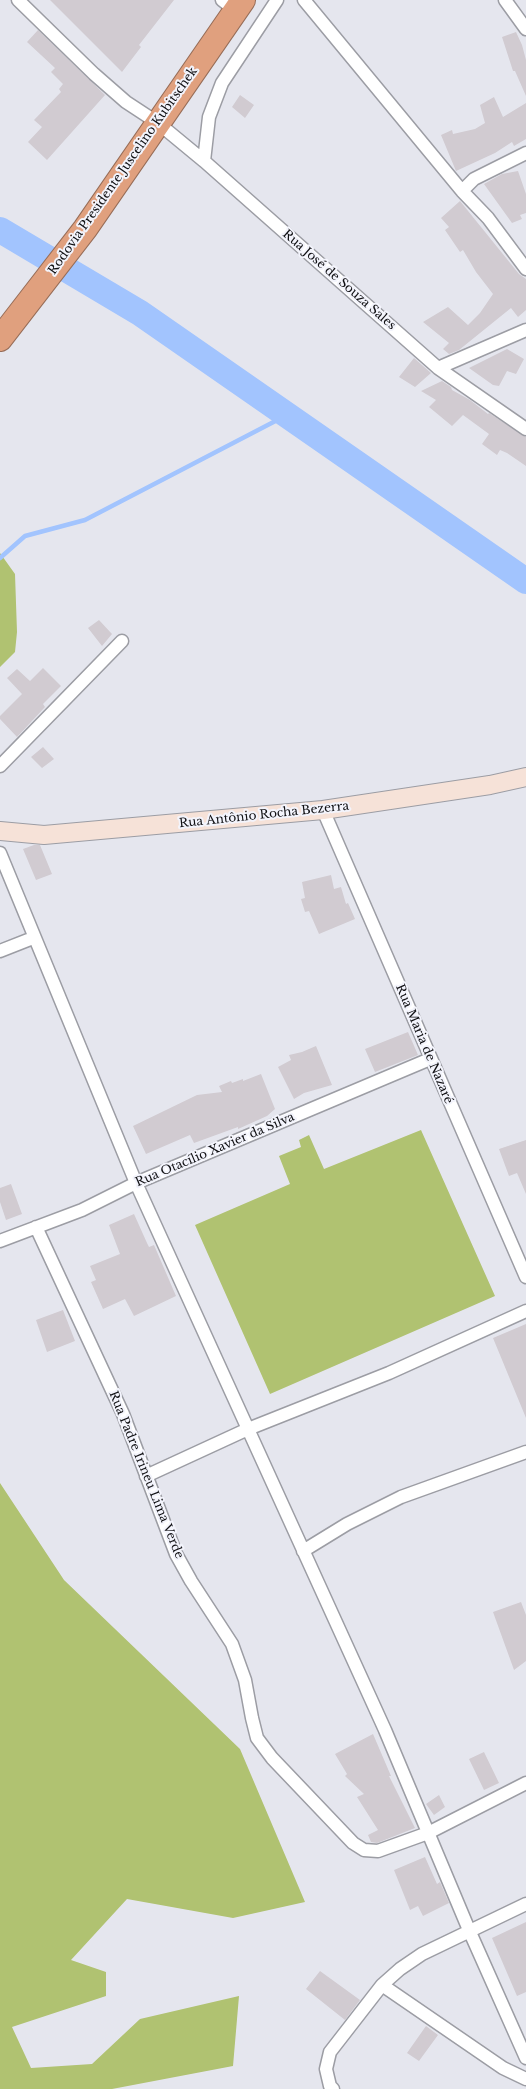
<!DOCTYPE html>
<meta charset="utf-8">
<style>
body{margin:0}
canvas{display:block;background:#e5e6ee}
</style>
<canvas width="526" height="2089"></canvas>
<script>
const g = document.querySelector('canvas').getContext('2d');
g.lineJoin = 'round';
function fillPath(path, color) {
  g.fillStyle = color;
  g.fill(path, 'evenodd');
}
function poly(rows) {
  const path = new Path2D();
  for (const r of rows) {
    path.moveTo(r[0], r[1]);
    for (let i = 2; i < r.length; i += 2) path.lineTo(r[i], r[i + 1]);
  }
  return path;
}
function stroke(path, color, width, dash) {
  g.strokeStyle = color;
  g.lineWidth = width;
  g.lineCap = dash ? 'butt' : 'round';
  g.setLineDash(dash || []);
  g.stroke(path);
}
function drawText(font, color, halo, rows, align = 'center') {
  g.font = font + ' "Libre Baskerville",serif';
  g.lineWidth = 4;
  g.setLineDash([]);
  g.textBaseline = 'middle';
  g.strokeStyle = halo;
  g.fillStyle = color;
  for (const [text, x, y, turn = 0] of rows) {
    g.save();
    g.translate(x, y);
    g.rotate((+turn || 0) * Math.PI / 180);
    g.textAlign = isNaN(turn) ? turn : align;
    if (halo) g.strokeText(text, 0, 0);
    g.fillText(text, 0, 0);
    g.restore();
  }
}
fillPath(poly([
 [0,553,15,574,17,632,15,652,0,667],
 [421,1130,495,1296,270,1394,195,1225,290,1184,279,1156,301,1147,299,1140,309,1135,324,1169],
 [0,1483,64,1580,240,1749,305,1902,233,1918,127,1899,71,1960,106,1972,106,1996,12,2027,31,2068,92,2064,140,2019,239,1996,233,2066,112,2089,0,2089]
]), '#b0c271');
stroke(poly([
 [0,558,25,536,85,520,287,415]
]), '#a2c4fe', 4.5);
stroke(poly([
 [0,230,140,313,526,581]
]), '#a2c4fe', 26);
fillPath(poly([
 [50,0,174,0,139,45,141,47,122,72],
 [38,30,105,95,47,160,28,142,42,127,34,120,61,92,59,89,63,84,51,72,55,68,27,42],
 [516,32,522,45,526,60,526,96,515,71,513,71,502,37],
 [240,95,254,105,245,118,232,107],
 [494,97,503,117,526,103,526,139,514,146,512,142,495,153,456,171,441,135,452,130,453,134,475,129,485,123,480,105],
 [518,171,526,194,526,213,520,215,522,219,512,223,484,184,502,174],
 [460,201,519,274,526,279,526,310,518,317,511,308,459,350,449,354,443,349,449,343,423,322,448,307,468,325,480,313,493,294,476,272,463,250,460,252,445,230,449,227,441,218],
 [507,349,524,359,516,374,507,371,499,386,493,385,469,368],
 [414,358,431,373,415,387,399,377],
 [442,381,451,387,452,390,470,400,488,414,489,413,526,437,526,466,507,453,500,450,497,455,482,444,489,434,463,415,452,426,429,407,436,400,421,391],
 [99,620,112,634,102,646,88,628],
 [43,668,61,686,43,704,45,707,17,737,0,719,0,716,22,694,7,678,17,669,30,681],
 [43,747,54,759,42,768,31,757],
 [34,845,40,845,52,874,36,880,23,849],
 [331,875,334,889,341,887,346,904,348,903,355,919,319,934,309,911,305,912,301,899,305,898,302,882],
 [408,1032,418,1055,375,1072,365,1049],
 [316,1046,332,1085,304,1093,294,1099,278,1067,291,1060,289,1055,302,1052],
 [261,1074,275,1109,267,1116,238,1129,238,1127,194,1143,190,1135,146,1154,133,1126,197,1095,222,1092,219,1086,231,1081,232,1083,243,1079,243,1081],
 [526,1140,526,1194,517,1173,509,1176,499,1149],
 [11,1184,22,1214,6,1220,0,1202,0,1188],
 [134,1214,147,1243,149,1247,154,1245,176,1296,134,1316,125,1299,103,1309,91,1282,96,1280,90,1266,120,1254,109,1225],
 [63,1310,75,1341,47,1352,36,1320],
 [526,1324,526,1418,493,1338],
 [521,1602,526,1615,526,1661,514,1670,493,1612],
 [373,1734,391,1776,389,1776,415,1828,377,1843,371,1842,368,1835,378,1830,357,1797,364,1794,345,1776,347,1774,335,1754],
 [484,1752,499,1783,484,1790,469,1759],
 [439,1795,445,1807,434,1815,426,1804],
 [425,1857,437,1884,440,1882,449,1903,423,1916,418,1906,410,1910,394,1870],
 [526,1922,526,1992,517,1996,492,1938],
 [320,1971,360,2000,345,2020,306,1989],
 [426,2026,438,2035,419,2061,407,2053]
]), '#d1cbd1');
const street = poly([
 [18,0,94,74,126,102,158,123,204,161,438,368,526,429],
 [222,0,235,10],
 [304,0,462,191],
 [505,0,526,29],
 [526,153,474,179,462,191,488,218,526,269],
 [204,161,209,117,222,83,277,0],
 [438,368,526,330],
 [0,766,122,641],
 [323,810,526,1277],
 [0,853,136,1183,385,1730,469,1930,526,2058],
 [0,951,33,938],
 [36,1227,123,1414,176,1554,191,1581,232,1644,245,1680,252,1718,257,1738,272,1758,353,1843,364,1850,378,1851,428,1833,526,1783],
 [0,1241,82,1210,136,1183,430,1059],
 [146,1476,248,1429,389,1373,526,1311],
 [303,1551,347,1524,401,1497,526,1452],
 [382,1985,503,2068,526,2079],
 [333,2089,330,2086,326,2069,330,2052,382,1985,400,1969,422,1954,526,1904]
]);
const secondary = poly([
 [0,831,44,835,323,810,490,785,526,777]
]);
const highway = poly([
 [0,339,85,229,243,0]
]);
stroke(street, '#9c9da4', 15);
stroke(secondary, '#9c9da4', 20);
stroke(highway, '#976d58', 26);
stroke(street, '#fff', 12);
stroke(secondary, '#f6e2d8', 18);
stroke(highway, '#e0a07e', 24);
drawText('12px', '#0f0f12', '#f3f4fc', [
 ["Rodovia Presidente Juscelino Kubitschek",123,171,-55],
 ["Rua José de Souza Sales",339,280,41],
 ["Rua Antônio Rocha Bezerra",264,815,-6],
 ["Rua Maria de Nazaré",424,1044,67],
 ["Rua Otacílio Xavier da Silva",215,1150,-23],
 ["Rua Padre Irineu Lima Verde",146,1475,68]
]);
</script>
